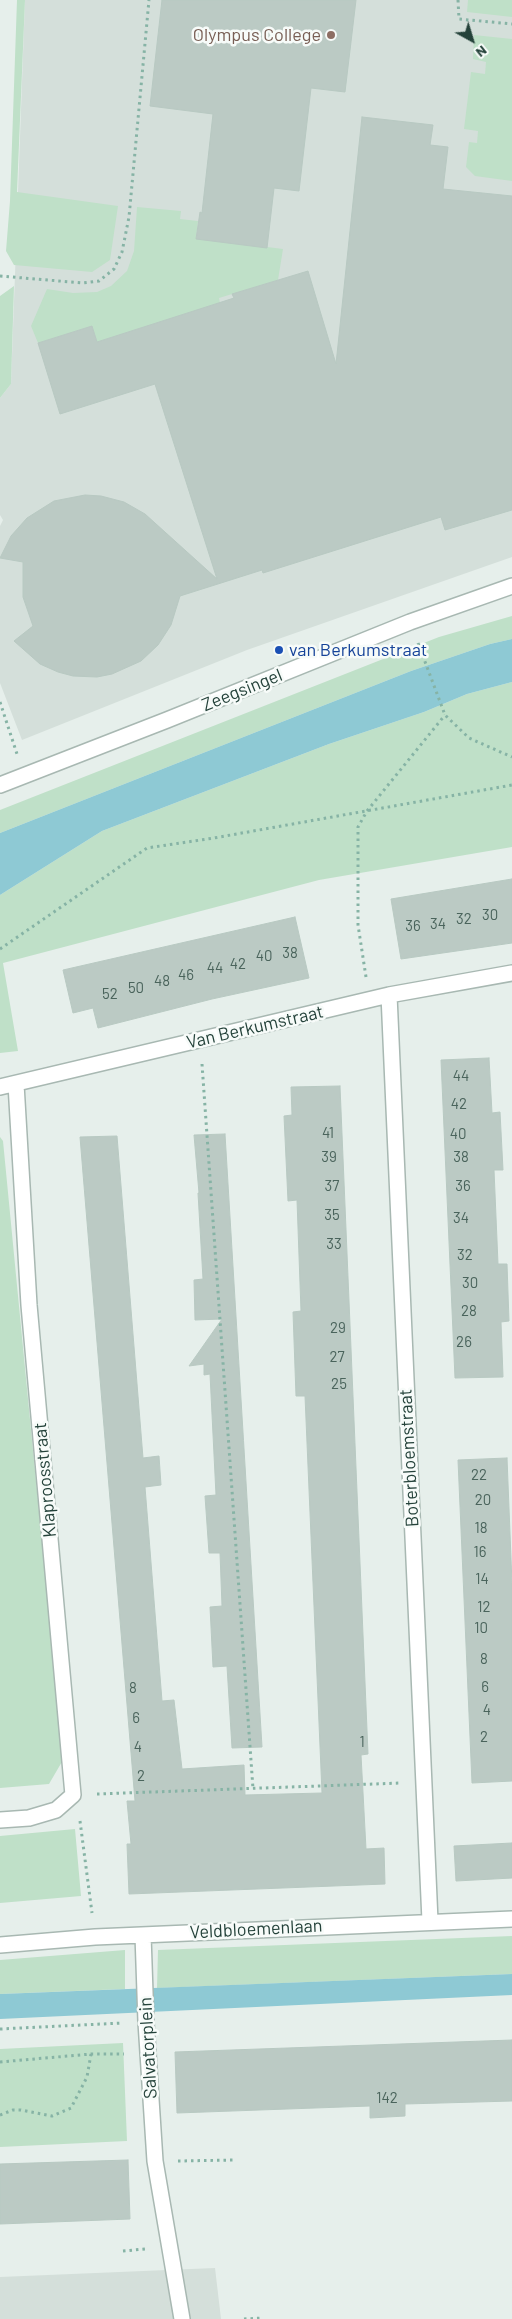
<!DOCTYPE html>
<style>
body{margin:0}
#map{position:relative;width:512px;height:2319px;overflow:hidden;background:#e6efeb;font-family:Barlow,sans-serif}
canvas{display:block}
.north{position:absolute;left:447px;top:15px;width:50px;height:50px;-webkit-text-stroke:4px #f7fbf9;paint-order:stroke;rotate:141deg;font-size:14px;font-weight:700;line-height:20px;text-align:center;color:#24423a}
.north::after{content:'';display:block;margin:auto;width:18px;height:22px;background:#24423a;clip-path:polygon(50% 0,100% 100%,50% 72%,0 100%)}
</style>
<div id="map">
<canvas width="512" height="2319"></canvas>
<div class="north">N</div>
</div>
<script>
const g = document.querySelector('canvas').getContext('2d');
g.lineJoin = 'round';
function fillPath(path, color) {
  g.fillStyle = color;
  g.fill(path, 'evenodd');
}
function poly(rows) {
  const path = new Path2D();
  for (const r of rows) {
    path.moveTo(r[0], r[1]);
    for (let i = 2; i < r.length; i += 2) path.lineTo(r[i], r[i + 1]);
  }
  return path;
}
function stroke(path, color, width, dash) {
  g.strokeStyle = color;
  g.lineWidth = width;
  g.lineCap = dash ? 'butt' : 'round';
  g.setLineDash(dash || []);
  g.stroke(path);
}
function drawText(font, color, halo, rows, align = 'center') {
  g.font = font + ' Barlow,sans-serif';
  g.lineWidth = 5;
  g.setLineDash([]);
  g.textBaseline = 'middle';
  g.strokeStyle = halo;
  g.fillStyle = color;
  for (const [text, x, y, turn = 0] of rows) {
    g.save();
    g.translate(x, y);
    g.rotate((+turn || 0) * Math.PI / 180);
    g.textAlign = isNaN(turn) ? turn : align;
    if (halo) g.strokeText(text, 0, 0);
    g.fillText(text, 0, 0);
    g.restore();
  }
}
fillPath(poly([
 [25,0,512,0,512,557,247,650,22,740,0,683,0,526,3,520,0,515,0,398,11,384],
 [215,2268,221,2319,0,2319,0,2277]
]), '#d4dfda');
fillPath(poly([
 [17,0,25,0,17,192,118,206,110,260,92,272,14,265,6,251,10,201],
 [468,0,512,0,512,17,467,12],
 [474,35,512,39,512,181,475,176,466,167,469,142,477,143,478,131,464,129,471,72,485,74,486,62,473,59],
 [137,207,181,211,180,219,198,221,196,238,283,249,278,280,219,298,220,303,97,342,92,326,38,343,31,326,47,289,73,293,97,292,111,286,127,271,134,251],
 [14,286,11,384,0,398,0,296],
 [512,616,512,639,490,644,411,671,0,833,0,810,439,637],
 [512,682,512,847,319,880,3,963,18,1051,0,1053,0,895,102,831,329,744,424,712,467,694],
 [0,1137,3,1141,63,1760,49,1784,0,1788],
 [75,1829,81,1896,0,1903,0,1836],
 [512,1936,512,1974,157,1988,158,1950],
 [125,1950,125,1989,0,1994,0,1960],
 [123,2043,127,2141,0,2147,0,2049]
]), '#bfe0c8');
fillPath(poly([
 [512,639,512,682,467,694,424,712,329,744,102,831,0,895,0,833,411,671,490,644],
 [512,1974,512,1995,0,2019,0,1994]
]), '#8ec9d4');
const building = poly([
 [162,0,356,0,345,92,311,88,299,191,274,188,267,248,196,239,200,212,202,213,213,114,150,106,162,0],
 [362,117,433,125,430,145,448,147,443,189,512,196,512,510,445,530,441,517,263,573,262,570,180,596,171,625,158,645,141,661,112,674,97,677,73,676,58,672,40,664,14,641,33,626,23,597,23,562,0,558,11,536,27,518,54,501,85,495,101,496,124,502,145,514,217,579,155,384,60,414,38,343,92,326,97,342,234,298,232,294,308,271,336,364,362,117],
 [512,879,512,943,401,959,391,899,512,879],
 [295,917,309,978,212,999,98,1028,93,1008,73,1013,63,970,295,917],
 [489,1058,492,1113,500,1112,503,1170,494,1170,498,1264,507,1264,509,1321,501,1322,503,1377,455,1378,441,1060,489,1058],
 [340,1086,368,1754,361,1755,366,1849,384,1848,385,1884,129,1894,127,1844,131,1844,127,1801,135,1801,80,1137,117,1136,143,1458,159,1456,161,1485,145,1487,162,1701,174,1700,182,1769,244,1765,245,1795,322,1793,305,1396,296,1396,293,1312,301,1311,297,1200,288,1201,284,1116,292,1115,291,1087,340,1086],
 [225,1134,262,1747,232,1748,227,1666,213,1667,210,1607,222,1606,220,1553,209,1553,205,1496,216,1495,210,1374,204,1375,204,1364,189,1366,222,1319,195,1320,194,1280,203,1279,198,1193,199,1193,194,1135,225,1134],
 [507,1458,512,1584,512,1781,472,1783,458,1460,507,1458],
 [512,1843,512,1878,456,1881,454,1846,512,1843],
 [512,2040,512,2101,405,2104,405,2116,370,2118,370,2106,177,2113,175,2052,512,2040],
 [128,2160,130,2219,0,2224,0,2164,128,2160]
]);
fillPath(building, '#bbcac4');
stroke(building, '#b8c9c2', 1);
const minor = poly([
 [0,785,167,720,410,622,512,586],
 [389,995,430,1921],
 [0,1087,389,995,512,973],
 [0,1820,29,1818,56,1810,73,1795,29,1305,16,1084],
 [143,1935,146,2022,155,2161,182,2319],
 [0,1945,95,1937,512,1919]
]);
stroke(minor, '#a8b8b2', 18);
stroke(poly([
 [458,0,459,19,512,24],
 [0,276,83,283,99,281,114,269,122,252,129,217,149,0],
 [418,643,445,715,469,738,512,757],
 [0,702,17,754],
 [0,949,147,848,214,838,512,785],
 [366,977,358,925,358,827,367,811,445,715],
 [202,1064,253,1789],
 [97,1794,401,1783],
 [80,1821,92,1913],
 [0,2029,122,2023],
 [0,2062,91,2054,124,2054],
 [0,2115,13,2110,21,2110,52,2116,71,2108,87,2077,91,2054],
 [178,2161,234,2160],
 [123,2251,145,2249],
 [244,2319,262,2318]
]), '#86b3a5', 3, [2.5, 4]);
stroke(minor, '#fff', 15);
for (const [x, y, r, color] of [
 [331,35,5,"#8d6e63"],
 [279,650,5,"#1a4fb4"]
]) {
  const dot = new Path2D();
  dot.arc(x, y, r, 0, 2 * Math.PI);
  g.fillStyle = color;
  g.fill(dot);
  stroke(dot, '#f7fbf9', 2);
}
drawText('15px', '#4a645c', null, [
 ["30",490,915],
 ["32",464,919],
 ["34",438,924],
 ["36",413,926],
 ["38",290,953],
 ["40",264,956],
 ["42",238,964],
 ["44",215,968],
 ["46",186,975],
 ["48",162,981],
 ["50",136,988],
 ["52",110,994],
 ["44",461,1076],
 ["42",459,1104],
 ["41",328,1133],
 ["40",458,1134],
 ["39",329,1157],
 ["38",461,1157],
 ["37",332,1186],
 ["36",463,1186],
 ["35",332,1215],
 ["34",461,1218],
 ["33",334,1244],
 ["32",465,1255],
 ["30",470,1283],
 ["28",469,1311],
 ["29",338,1328],
 ["26",464,1342],
 ["27",337,1357],
 ["25",339,1384],
 ["22",479,1475],
 ["20",483,1500],
 ["18",481,1528],
 ["16",480,1552],
 ["14",482,1579],
 ["12",484,1607],
 ["10",481,1628],
 ["8",484,1659],
 ["6",485,1687],
 ["8",133,1688],
 ["4",487,1710],
 ["6",136,1718],
 ["2",484,1737],
 ["1",362,1742],
 ["4",138,1747],
 ["2",141,1776],
 ["142",387,2098]
]);
drawText('18px', '#785e54', '#f7fbf9', [
 ["Olympus College",321,35]
], 'right');
drawText('18px', '#164399', '#f7fbf9', [
 ["van Berkumstraat",289,650]
], 'left');
drawText('18px', '#24423a', '#f7fbf9', [
 ["Zeegsingel",242,690,-22],
 ["Van Berkumstraat",255,1027,-13],
 ["Boterbloemstraat",409,1458,-93],
 ["Klaproosstraat",45,1480,-95],
 ["Veldbloemenlaan",256,1929,-3],
 ["Salvatorplein",148,2048,-93]
]);
</script>
